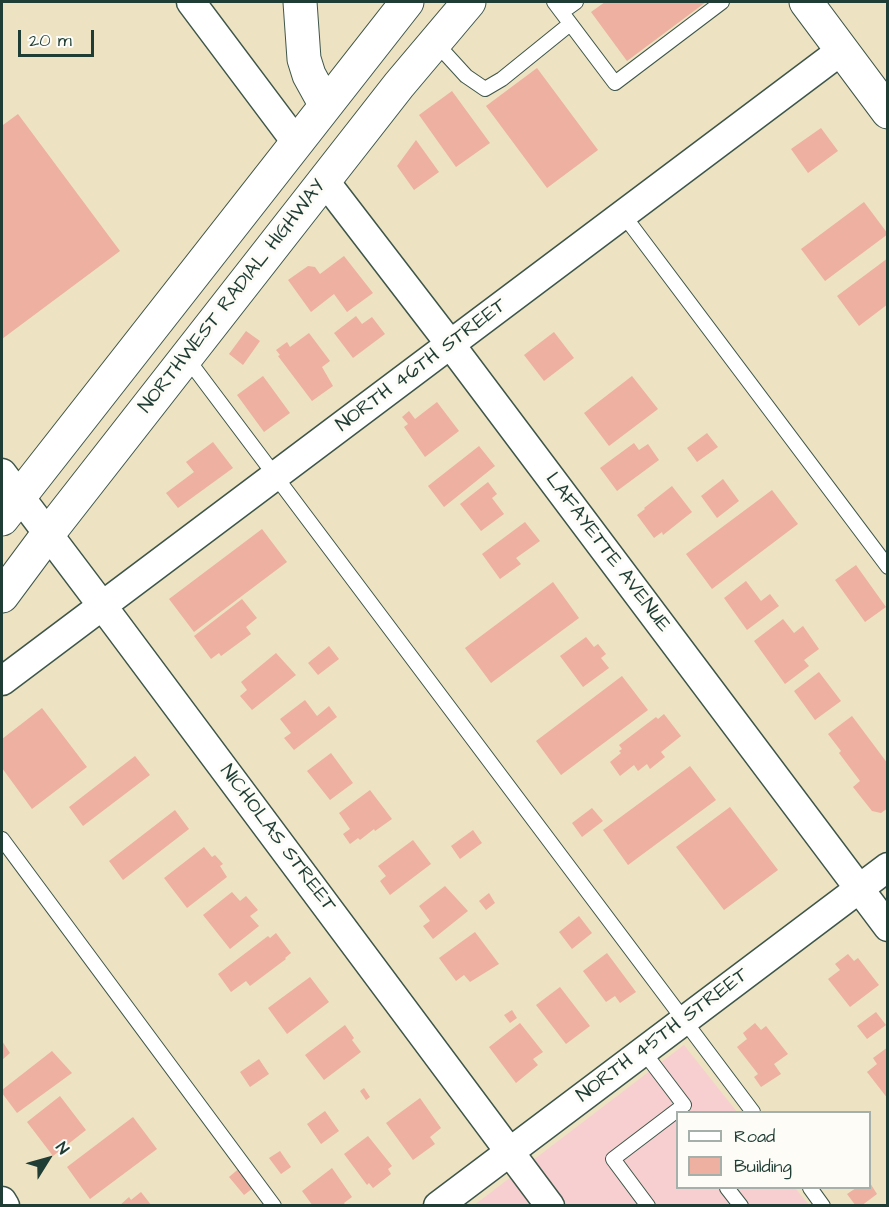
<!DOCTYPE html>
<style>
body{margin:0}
#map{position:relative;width:889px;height:1207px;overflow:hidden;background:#ede2c2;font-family:"Architects Daughter",sans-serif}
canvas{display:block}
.frame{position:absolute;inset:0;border:3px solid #1f3d34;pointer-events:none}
.legend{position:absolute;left:676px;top:1111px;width:195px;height:78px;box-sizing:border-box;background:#fdfcf7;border:2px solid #a4b0a9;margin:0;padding:8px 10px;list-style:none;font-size:18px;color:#1f3d34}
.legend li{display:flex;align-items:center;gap:12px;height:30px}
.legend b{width:30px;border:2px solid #a4b0a9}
.north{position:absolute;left:18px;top:1129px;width:60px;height:60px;-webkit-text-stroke:4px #fdfcf7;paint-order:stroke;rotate:53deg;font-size:16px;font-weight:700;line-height:24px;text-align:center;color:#1f3d34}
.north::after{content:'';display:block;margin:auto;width:21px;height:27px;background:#1f3d34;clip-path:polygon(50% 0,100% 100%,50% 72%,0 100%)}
.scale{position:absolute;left:18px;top:30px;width:76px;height:27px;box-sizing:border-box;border:3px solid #1f3d34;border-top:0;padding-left:8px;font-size:18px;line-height:21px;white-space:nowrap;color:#1f3d34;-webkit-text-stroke:4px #fdfcf7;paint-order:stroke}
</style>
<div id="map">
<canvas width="889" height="1207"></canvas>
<div class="frame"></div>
<ul class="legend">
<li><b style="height:8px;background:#fff"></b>Road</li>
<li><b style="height:16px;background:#eeb0a0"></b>Building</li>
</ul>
<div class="north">N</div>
<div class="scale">20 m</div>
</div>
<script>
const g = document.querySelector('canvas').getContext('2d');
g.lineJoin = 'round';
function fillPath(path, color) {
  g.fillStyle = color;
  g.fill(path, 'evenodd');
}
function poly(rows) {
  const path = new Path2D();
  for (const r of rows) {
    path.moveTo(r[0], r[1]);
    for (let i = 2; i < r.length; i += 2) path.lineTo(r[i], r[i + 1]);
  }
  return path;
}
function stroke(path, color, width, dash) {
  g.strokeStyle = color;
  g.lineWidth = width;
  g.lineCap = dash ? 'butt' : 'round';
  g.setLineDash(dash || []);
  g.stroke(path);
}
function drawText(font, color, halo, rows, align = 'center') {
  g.font = font + ' "Architects Daughter",sans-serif';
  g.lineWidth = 6;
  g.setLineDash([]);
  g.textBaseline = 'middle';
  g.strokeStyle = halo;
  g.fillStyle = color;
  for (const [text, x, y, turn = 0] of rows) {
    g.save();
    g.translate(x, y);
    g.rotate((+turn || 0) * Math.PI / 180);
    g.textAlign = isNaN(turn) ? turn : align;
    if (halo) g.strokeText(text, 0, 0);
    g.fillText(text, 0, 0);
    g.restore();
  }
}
fillPath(poly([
 [684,1045,737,1112,678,1112,678,1188,795,1188,809,1205,473,1206]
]), '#f7cfd0');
fillPath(poly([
 [605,2,706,2,627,61,591,12],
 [537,68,598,150,547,188,486,106],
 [452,91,490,143,456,167,419,115],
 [18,114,120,251,2,339,2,123,3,125],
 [821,128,838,151,808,173,791,149],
 [416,140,439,172,414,190,397,166],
 [864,202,888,234,825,281,801,249],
 [344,256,373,293,347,312,334,294,311,312,288,280,308,266,315,267,320,274],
 [888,258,888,304,859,326,837,296],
 [356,316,362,324,372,317,385,334,353,358,334,333],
 [246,331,260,341,243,365,229,354],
 [554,332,574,358,544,381,524,355],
 [309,333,330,361,322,367,333,386,312,401,278,356,280,355,276,350,287,342,290,347],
 [263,376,290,413,264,432,237,395],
 [632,376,658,409,609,446,584,413],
 [437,402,459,431,425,457,404,427,408,424,402,417,409,411,415,419],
 [707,433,718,447,697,462,687,448],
 [213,442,233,468,178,508,166,493,194,472,186,462],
 [634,443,639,450,648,444,659,460,617,491,600,468],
 [479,446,495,466,444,507,428,486],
 [723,479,739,501,717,518,701,496],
 [488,482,497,494,492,498,504,514,481,531,460,504],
 [672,486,692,512,663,535,662,532,654,538,637,515,645,509,644,508],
 [772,490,798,524,712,589,686,554],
 [525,522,540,541,516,558,521,564,500,579,482,554],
 [262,529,287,562,194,632,169,599],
 [856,565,886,607,865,622,835,580],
 [746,581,761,601,770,594,779,606,747,630,724,598],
 [553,582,579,618,491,683,465,648],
 [242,599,257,618,246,627,251,634,221,656,219,653,211,659,194,636],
 [783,619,794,633,803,626,819,649,804,660,809,666,785,684,754,641],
 [586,637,594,647,598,644,606,654,601,658,609,668,583,687,560,656],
 [329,646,339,659,318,675,308,663],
 [276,653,296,675,252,710,240,696,247,690,241,682],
 [819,672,841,701,815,720,794,691],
 [622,676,648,710,561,775,536,741],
 [305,700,317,716,329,706,337,717,294,750,284,738,291,733,280,719],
 [42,708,87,767,32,809,2,768,2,739],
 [664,714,681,736,661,752,665,757,650,769,647,764,638,771,634,765,620,776,610,762,621,753,619,751,622,749,619,745,656,717,658,719],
 [852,716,888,764,888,808,881,813,872,811,853,787,860,781,839,753,841,751,828,734],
 [331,753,353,783,330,800,307,771],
 [135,756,150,775,83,826,69,807],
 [690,766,716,800,628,865,603,830],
 [370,790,392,819,375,831,374,829,360,840,358,838,350,844,343,834,350,829,339,813],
 [730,807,778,870,724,910,676,847],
 [592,808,603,821,582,837,572,823],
 [175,810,189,829,123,880,109,861],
 [473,830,482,843,460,859,451,846],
 [413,840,431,864,390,895,380,881,386,876,378,866],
 [204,847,212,857,215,855,223,864,220,866,227,877,187,908,164,878],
 [445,886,468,911,433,939,423,926,430,921,419,906],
 [232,892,240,901,246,896,258,910,250,916,259,926,230,949,203,915],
 [489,893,495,903,486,910,479,901],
 [579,916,592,933,572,949,559,932],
 [475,932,499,964,470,982,464,975,456,981,439,958],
 [276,933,291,953,285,958,286,959,250,986,246,981,231,992,218,974,268,936,270,938],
 [607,953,636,992,620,1003,615,996,606,1002,583,971],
 [848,954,854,961,858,958,879,985,850,1007,828,979,840,970,835,964],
 [310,977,329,1002,287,1034,268,1008],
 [560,987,590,1026,566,1044,536,1005],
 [512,1010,517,1018,510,1023,504,1015],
 [876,1012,886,1025,867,1039,857,1026],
 [520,1023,543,1052,533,1059,538,1065,516,1083,489,1047],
 [755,1023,761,1030,766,1026,788,1054,774,1064,781,1074,761,1087,754,1077,758,1074,737,1047,747,1039,743,1033],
 [345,1025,354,1038,352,1040,361,1052,324,1080,305,1055],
 [2,1041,10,1053,2,1060],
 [888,1047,888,1099,867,1072,877,1064,873,1058],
 [52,1051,72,1073,17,1113,2,1093,2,1090],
 [259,1059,269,1074,250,1087,240,1072],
 [364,1088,370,1097,366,1100,360,1091],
 [60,1096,86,1130,53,1156,27,1122],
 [420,1098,441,1128,430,1137,435,1144,413,1160,386,1123],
 [325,1111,339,1131,321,1144,307,1124],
 [133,1117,157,1149,90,1199,67,1167],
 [368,1136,392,1166,388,1169,391,1174,373,1188,369,1183,367,1185,344,1154],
 [280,1151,291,1167,281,1174,269,1158],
 [242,1166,257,1185,244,1195,229,1177],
 [332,1168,352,1197,344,1203,346,1206,313,1206,302,1191],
 [870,1183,877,1194,861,1206,856,1206,847,1194,856,1188,870,1188],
 [141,1192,152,1206,119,1206,129,1197,131,1200]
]), '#eeb0a0');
const lane = poly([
 [554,2,615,83,722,2],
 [562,12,576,2],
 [434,41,466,76,485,89,502,79,570,24],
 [622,213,888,567],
 [186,357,753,1112],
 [2,839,274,1206],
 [643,1051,684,1105,613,1159,648,1206],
 [727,1188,741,1206],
 [810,1188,823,1206]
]);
const street = poly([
 [191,2,296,142],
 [324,180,450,344,888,927],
 [2,473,116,624,550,1206],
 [2,681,842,50],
 [2,1201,5,1206],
 [438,1206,888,867]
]);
const secondary = poly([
 [300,2,304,59,309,75,325,104],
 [806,2,888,112]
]);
const primary = poly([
 [2,519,407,2],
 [2,596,48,534,399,85,469,2]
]);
stroke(lane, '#3e5649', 16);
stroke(street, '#3e5649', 31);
stroke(secondary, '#3e5649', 35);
stroke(primary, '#3e5649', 35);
stroke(lane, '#fff', 14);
stroke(street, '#fff', 28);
stroke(secondary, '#fff', 33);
stroke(primary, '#fff', 33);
drawText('20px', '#1f3d34', '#fdfcf7', [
 ["NORTHWEST RADIAL HIGHWAY",233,297,-52],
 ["NORTH 46TH STREET",422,366,-37],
 ["LAFAYETTE AVENUE",607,553,53],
 ["NICHOLAS STREET",277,839,53],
 ["NORTH 45TH STREET",663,1036,-37]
]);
</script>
